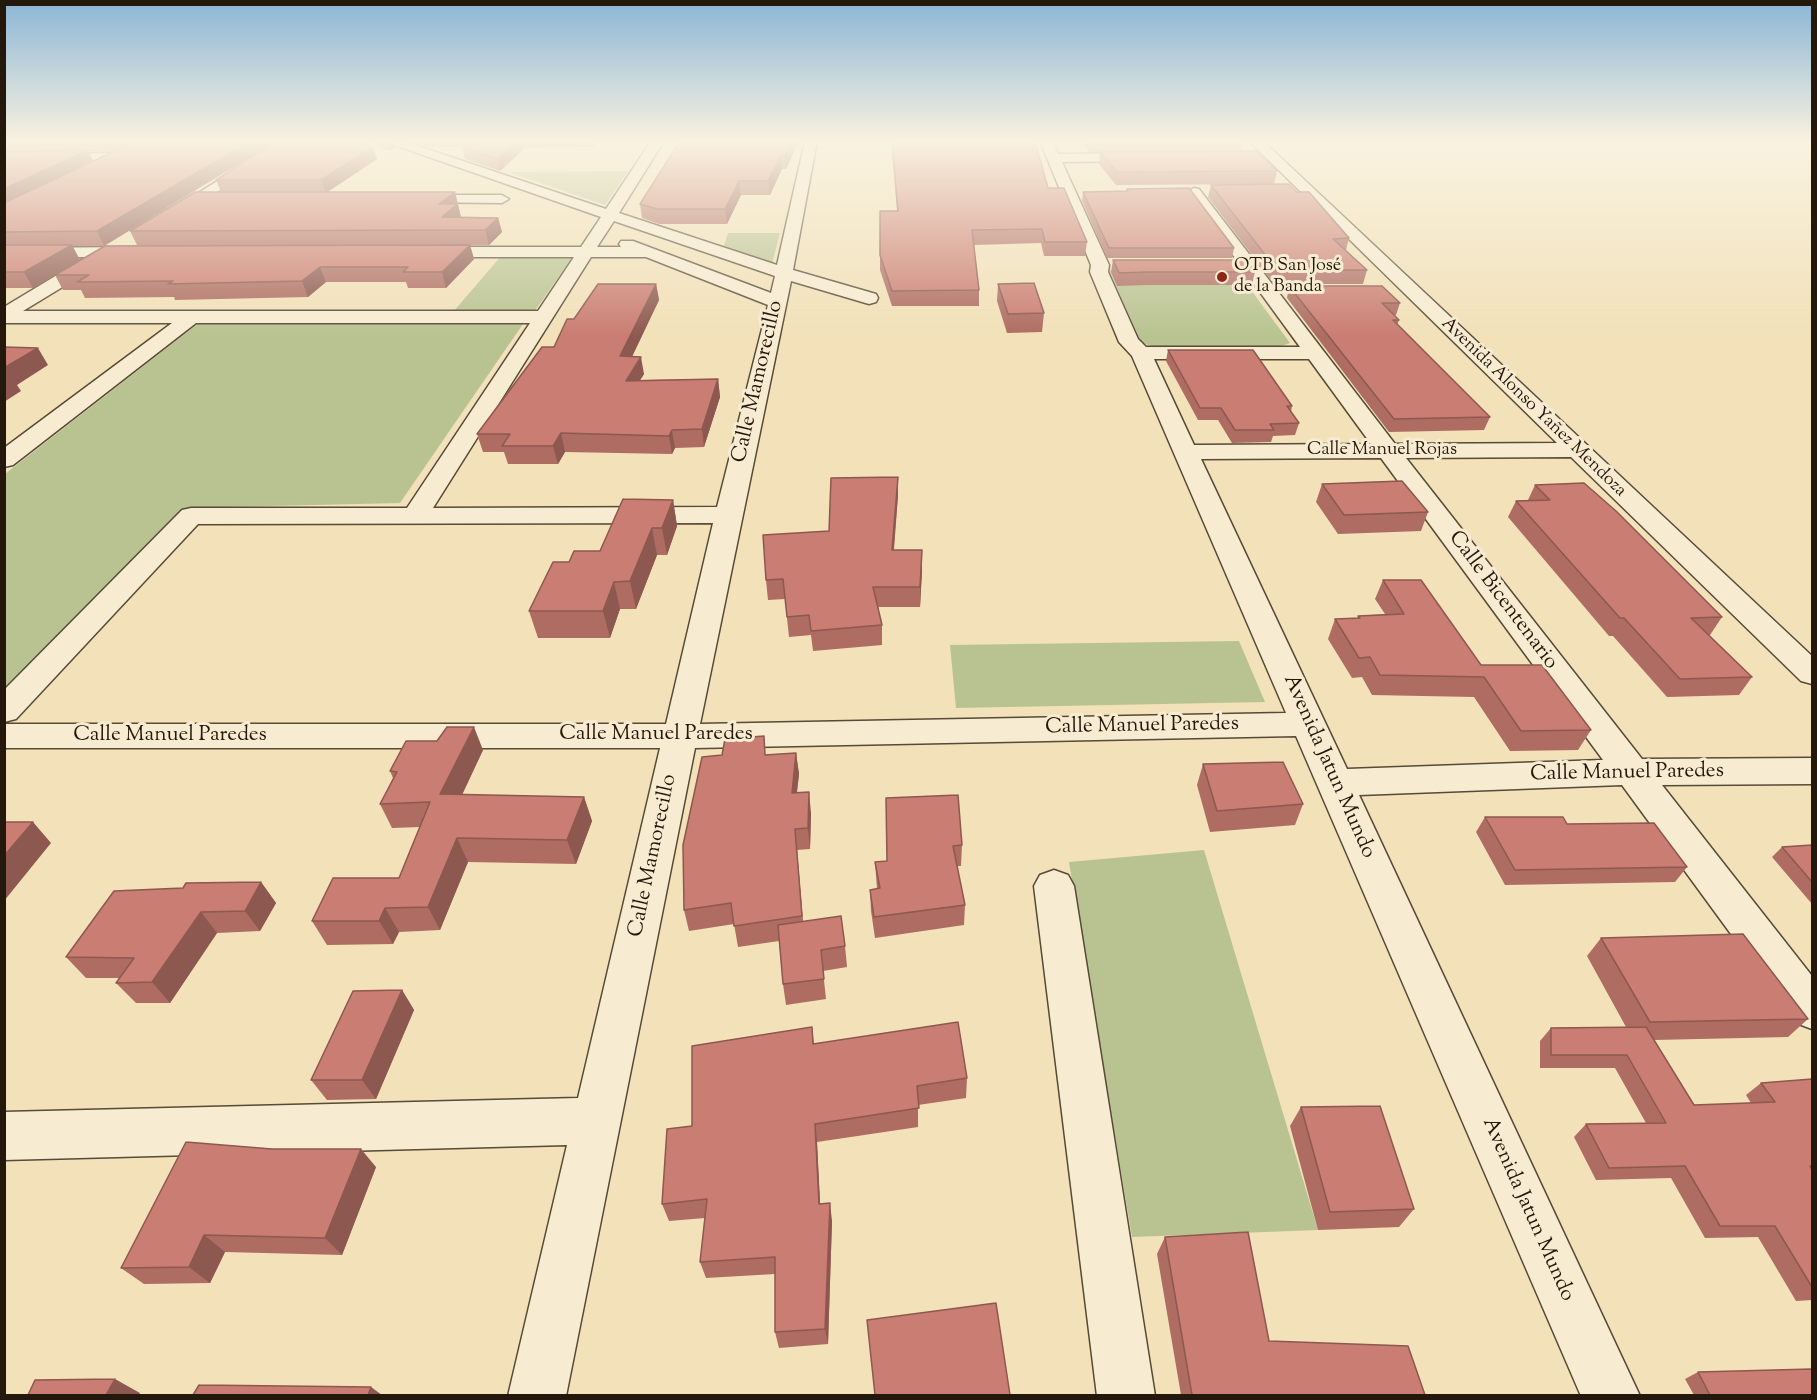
<!DOCTYPE html>
<meta charset="utf-8">
<style>
body{margin:0}
#map{position:relative;width:1817px;height:1400px;overflow:hidden;background:#f2e1b9;font-family:"Sorts Mill Goudy",serif}
canvas{display:block}
.frame{position:absolute;inset:0;border:6px solid #23180b;pointer-events:none}
</style>
<div id="map">
<canvas width="1817" height="1400"></canvas>
<div class="frame"></div>
</div>
<script>
const g = document.querySelector('canvas').getContext('2d');
g.lineJoin = 'round';
function fillPath(path, color) {
  g.fillStyle = color;
  g.fill(path, 'evenodd');
}
function poly(rows) {
  const path = new Path2D();
  for (const r of rows) {
    path.moveTo(r[0], r[1]);
    for (let i = 2; i < r.length; i += 2) path.lineTo(r[i], r[i + 1]);
  }
  return path;
}
function stroke(path, color, width, dash) {
  g.strokeStyle = color;
  g.lineWidth = width;
  g.lineCap = dash ? 'butt' : 'round';
  g.setLineDash(dash || []);
  g.stroke(path);
}
function drawText(font, color, halo, rows, align = 'center') {
  g.font = font + ' "Sorts Mill Goudy",serif';
  g.lineWidth = 6;
  g.setLineDash([]);
  g.textBaseline = 'middle';
  g.strokeStyle = halo;
  g.fillStyle = color;
  for (const [text, x, y, turn = 0] of rows) {
    g.save();
    g.translate(x, y);
    g.rotate((+turn || 0) * Math.PI / 180);
    g.textAlign = isNaN(turn) ? turn : align;
    if (halo) g.strokeText(text, 0, 0);
    g.fillText(text, 0, 0);
    g.restore();
  }
}
fillPath(poly([
 [628,171,605,205,508,172],
 [728,233,780,233,772,264,724,246],
 [502,255,574,255,534,312,453,312],
 [1117,267,1237,271,1290,343,1276,348,1155,348,1141,342,1109,271],
 [525,321,400,503,186,508,5,690,5,474,200,322],
 [1239,641,1265,702,956,708,950,645],
 [1204,850,1318,1230,1132,1237,1069,862]
]), '#b8c391');
const minor = poly([
 [280,141,296,141,177,218,172,220,164,215,280,141],
 [383,141,403,141,606,209,651,141,664,141,619,213,777,265,805,141,817,141,793,270,876,294,878,298,876,302,869,304,791,281,700,724,1286,713,1132,356,1119,342,1090,272,1091,265,1040,141,1053,141,1058,154,1143,153,1150,157,1143,161,1062,162,1109,265,1108,272,1138,339,1146,347,1300,347,1187,192,1194,188,1199,189,1395,444,1557,443,1249,141,1263,141,1812,656,1812,684,1801,681,1571,457,1406,458,1642,759,1812,758,1812,784,1662,785,1812,976,1812,1029,1796,1023,1622,785,1359,795,1640,1396,1581,1396,1296,736,695,748,566,1396,508,1396,567,1145,4,1160,4,1112,578,1098,660,748,4,748,4,724,666,724,713,523,198,524,16,719,4,722,4,690,182,510,191,508,407,508,530,323,196,323,13,465,4,467,4,448,172,323,4,323,4,307,87,257,4,258,4,248,137,247,145,252,137,257,103,257,102,263,23,311,538,311,574,257,429,257,421,252,429,247,581,247,601,217,383,141],
 [614,221,775,276,771,293,633,241,621,241,619,244,621,247,597,247,614,221],
 [591,257,646,257,768,305,717,507,433,508,591,257],
 [1154,359,1309,359,1371,444,1194,445,1154,359],
 [1381,458,1603,760,1347,769,1201,459,1381,458],
 [123,153,130,157,128,160,4,162,4,154,123,153],
 [411,195,502,195,509,199,502,203,406,202,404,199,411,195],
 [1054,870,1068,875,1074,886,1155,1396,1097,1396,1034,886,1040,875,1054,870]
]);
stroke(minor, '#574a36', 3);
fillPath(minor, '#f7ecd2');
fillPath(poly([
 [4,141,359,141,373,147,377,159,327,192,455,192,461,217,498,218,502,232,489,245,470,245,474,259,446,288,408,288,406,282,326,282,308,297,175,300,174,297,85,298,81,290,63,290,55,275,33,288,4,288],
 [263,149,216,180,221,192,130,231,137,245,80,260,72,246,104,246],
 [88,151,115,151,93,161],
 [365,141,393,141,395,147,390,151],
 [411,141,597,141,592,147,525,148,500,171,465,159,462,147,428,147],
 [799,141,786,169,782,169,770,195,741,195,727,224,659,224,642,218,640,204],
 [891,141,1035,141,1048,188,1087,242,1085,256,1044,256,1041,243,974,245,979,290,979,306,892,306,880,270,880,255,897,211],
 [1058,141,1243,141,1241,151,1089,152,1082,143,1059,143],
 [1100,152,1277,171,1274,184,1116,185,1099,164],
 [1211,185,1349,238,1346,250,1367,270,1363,284,1274,284,1208,197],
 [1127,189,1234,248,1232,258,1107,258,1082,201,1083,192,1126,191],
 [1113,260,1255,272,1252,285,1147,285,1117,286,1111,272],
 [656,284,659,300,632,357,644,374,640,380,718,379,720,397,704,447,675,448,672,454,565,452,558,464,508,464,504,452,483,452,477,434,554,347,574,319],
 [998,284,1044,313,1042,332,1007,333,997,301],
 [1289,286,1400,303,1396,315,1394,315,1399,320,1397,325,1490,417,1484,430,1389,432,1287,298],
 [1168,350,1292,406,1291,412,1299,423,1295,435,1273,436,1271,442,1232,443,1218,420,1198,420,1166,361],
 [898,477,898,495,894,550,922,570,920,607,878,607,882,625,882,645,813,651,811,635,789,637,785,599,768,600,766,580,829,531],
 [1322,484,1428,512,1421,531,1338,534,1316,502],
 [1535,485,1722,617,1710,635,1709,635,1752,677,1739,695,1667,697,1613,636,1609,636,1508,517,1516,501,1528,500],
 [673,500,677,526,667,555,657,555,636,609,620,609,610,638,538,638,529,611,569,562,600,551],
 [1383,580,1481,665,1591,730,1578,750,1510,751,1474,697,1372,695,1362,677,1352,678,1328,639,1335,619,1357,619,1358,616,1385,614,1375,599],
 [483,750,462,795,584,797,592,821,576,864,468,862,440,930,399,932,393,944,327,945,312,921,399,878,420,827,392,828,380,804,393,778,390,771],
 [796,753,799,774,797,793,811,813,810,849,797,850,803,921,845,946,847,967,823,971,826,999,786,1005,783,984,779,941,738,947,734,924,689,931,684,910,767,755],
 [1203,764,1303,804,1295,825,1210,832,1197,785],
 [886,798,962,845,961,866,957,866,965,905,964,925,875,938,871,911,870,890,877,889,875,862,887,861],
 [1485,817,1567,824,1687,867,1675,882,1505,885,1476,832],
 [1812,845,1812,904,1772,857,1782,847],
 [261,882,276,903,260,931,217,933,170,1003,136,1003,116,983,120,978,86,978,66,957,183,888],
 [1601,938,1808,1019,1788,1037,1654,1040,1694,1105,1751,1103,1746,1095,1761,1083,1812,1079,1812,1300,1796,1301,1758,1237,1705,1238,1671,1178,1596,1180,1574,1137,1586,1124,1646,1123,1615,1068,1540,1068,1540,1041,1551,1028,1626,1027,1587,956],
 [402,990,414,1010,376,1099,327,1100,311,1080],
 [812,1027,814,1044,967,1078,966,1098,918,1105,918,1127,817,1142,820,1204,832,1221,828,1344,779,1348,775,1332,775,1274,706,1278,700,1262,705,1218,669,1221,662,1204,692,1126],
 [1301,1107,1414,1209,1399,1227,1318,1230,1290,1126],
 [376,1167,342,1255,225,1252,210,1283,144,1284,121,1268],
 [1165,1237,1269,1341,1425,1395,1181,1395,1157,1254],
 [1698,1372,1812,1395,1694,1395,1685,1379]
]), '#ae6c62');
fillPath(poly([
 [114,141,138,141,119,151],
 [251,141,276,141,104,246,97,231],
 [387,141,393,141,395,147,390,151],
 [516,141,524,141,525,148,500,171,497,159],
 [591,141,597,141,592,147],
 [792,141,799,141,786,169,785,156],
 [373,147,377,159,326,193,321,180],
 [88,150,94,163,4,206,4,189],
 [781,155,782,169,770,195,768,181],
 [739,181,741,195,727,224,725,209],
 [455,192,461,218,447,230,439,204],
 [498,218,502,232,489,245,485,230],
 [72,245,80,260,33,288,24,272],
 [470,245,474,259,446,288,442,272],
 [320,267,326,282,308,297,302,281],
 [656,284,659,300,624,373,620,356],
 [38,348,48,365,17,385,21,391,4,402,4,368],
 [641,357,644,374,629,398,626,381],
 [718,379,720,397,704,447,702,429],
 [672,430,675,448,672,454,669,436],
 [561,433,565,452,558,464,553,446],
 [898,477,898,495,892,569,892,550],
 [673,500,677,526,667,555,662,528],
 [652,528,657,555,636,609,630,581],
 [922,550,922,570,920,607,920,587],
 [614,582,620,609,610,638,603,611],
 [474,727,483,750,451,818,440,794],
 [796,753,799,774,794,814,792,793],
 [809,792,811,813,810,849,808,828],
 [584,797,592,821,576,864,567,840],
 [33,822,51,843,4,901,4,856],
 [795,829,797,850,804,937,802,916],
 [457,838,468,862,440,930,428,907],
 [261,882,276,903,260,931,245,911],
 [385,908,399,932,393,944,379,921],
 [201,912,217,933,170,1003,152,982],
 [402,990,414,1010,376,1099,362,1080],
 [815,1124,817,1142,821,1222,819,1204],
 [361,1149,376,1167,342,1255,325,1238],
 [830,1203,832,1221,828,1344,825,1329],
 [204,1235,225,1252,210,1283,189,1267],
 [115,1379,140,1393,139,1395,106,1395],
 [371,1387,382,1395,368,1395]
]), '#8d5850');
const building = poly([
 [137,141,251,141,97,231,4,232,4,203,117,150,122,150,137,141],
 [275,141,359,141,373,147,321,180,216,180,275,141],
 [468,141,516,141,497,159,462,147,468,141],
 [680,141,792,141,785,156,781,155,768,181,739,181,725,209,657,209,640,204,680,141],
 [892,141,1035,141,1048,188,1064,188,1087,242,1045,242,1042,229,972,230,979,290,892,291,880,255,880,211,898,211,892,141],
 [88,150,4,189,4,152,88,150],
 [1256,151,1277,171,1117,172,1100,152,1256,151],
 [1289,184,1297,192,1309,192,1349,238,1333,239,1367,270,1277,270,1211,185,1289,184],
 [1189,188,1234,248,1109,248,1083,192,1128,191,1127,189,1189,188],
 [195,192,455,192,439,204,457,204,442,217,498,218,485,230,130,231,195,192],
 [4,245,72,245,24,272,4,272,4,245],
 [470,245,442,272,403,272,408,267,320,267,302,281,168,284,173,281,77,282,89,275,55,275,105,246,470,245],
 [1113,260,1246,260,1255,272,1149,272,1119,273,1113,260],
 [1034,283,1044,313,1008,314,998,284,1034,283],
 [598,284,656,284,620,356,641,357,626,381,718,379,702,429,672,430,669,436,561,433,553,446,502,446,510,434,477,434,542,347,554,347,567,319,574,319,598,284],
 [1289,286,1382,286,1400,303,1382,303,1399,320,1393,320,1490,417,1394,419,1289,286],
 [4,347,38,348,4,368,4,347],
 [1168,350,1253,350,1292,406,1287,406,1299,423,1270,424,1274,430,1235,430,1221,408,1200,408,1168,350],
 [898,477,892,550,922,550,920,587,873,587,882,625,811,631,809,615,787,617,783,579,766,580,763,535,829,531,831,478,898,477],
 [1402,481,1428,512,1344,515,1322,484,1402,481],
 [1584,483,1616,511,1722,617,1691,618,1752,677,1680,679,1624,618,1620,618,1516,501,1550,500,1535,485,1584,483],
 [623,499,673,500,662,528,652,528,630,581,614,582,603,611,529,611,553,562,569,562,574,551,600,551,623,499],
 [1383,580,1421,580,1481,665,1542,665,1591,730,1521,731,1484,677,1380,675,1370,657,1359,658,1335,619,1360,618,1358,616,1404,614,1383,580],
 [447,727,474,727,440,794,584,797,567,840,457,838,428,907,385,908,379,921,312,921,333,878,399,878,430,802,380,804,397,772,390,771,406,741,437,741,447,727],
 [764,736,765,755,796,753,792,793,809,792,808,828,795,829,802,916,734,926,731,903,684,910,683,845,702,757,722,755,725,739,764,736],
 [1283,762,1303,804,1217,811,1203,764,1283,762],
 [958,795,962,845,953,846,965,905,874,917,870,890,880,888,875,862,887,861,886,798,958,795],
 [1485,817,1563,817,1567,824,1654,823,1687,867,1515,870,1485,817],
 [4,822,33,822,4,856,4,822],
 [1812,845,1812,882,1782,847,1812,845],
 [261,882,245,911,201,912,152,982,116,983,134,958,66,957,114,891,183,888,186,883,261,882],
 [841,916,845,946,821,950,824,979,783,984,778,925,841,916],
 [1743,934,1808,1019,1650,1022,1601,938,1743,934],
 [402,990,362,1080,311,1080,353,991,402,990],
 [958,1022,967,1078,917,1086,919,1108,815,1124,819,1204,830,1203,825,1329,775,1332,775,1257,700,1262,707,1199,662,1204,667,1129,692,1126,692,1046,812,1027,813,1044,958,1022],
 [1646,1027,1694,1105,1775,1102,1761,1083,1812,1079,1812,1166,1810,1166,1812,1170,1812,1287,1775,1226,1720,1226,1685,1166,1609,1168,1586,1124,1666,1123,1627,1055,1551,1055,1551,1028,1646,1027],
 [1380,1106,1414,1209,1330,1212,1301,1107,1380,1106],
 [186,1142,272,1149,361,1149,325,1238,204,1235,189,1267,121,1268,186,1142],
 [1248,1232,1269,1341,1408,1346,1425,1395,1192,1395,1165,1237,1248,1232],
 [996,1303,1010,1395,875,1395,867,1320,996,1303],
 [1812,1369,1812,1395,1710,1395,1698,1372,1812,1369],
 [115,1379,106,1395,28,1395,35,1380,115,1379],
 [199,1385,371,1387,368,1395,193,1395,199,1385]
]);
fillPath(building, '#ca7d72');
stroke(building, '#8d5850', 1.5);
const sky = g.createLinearGradient(0, 0, 0, 337);
sky.addColorStop(0, '#8bb6d6');
sky.addColorStop(0.42, '#f9f2e0');
sky.addColorStop(1, '#f9f2e000');
g.fillStyle = sky;
g.fillRect(0, 0, 1817, 337);
for (const [x, y, r, color] of [
 [1222,277,6,"#8f2418"]
]) {
  const dot = new Path2D();
  dot.arc(x, y, r, 0, 2 * Math.PI);
  g.fillStyle = color;
  g.fill(dot);
  stroke(dot, '#f7ecd2', 2);
}
drawText('18px', '#23180b', '#f7ecd2', [
 ["OTB San José",1234,267],
 ["de la Banda",1234,288]
], 'left');
drawText('18px', '#23180b', '#f7ecd2', [
 ["Avenida Alonso Yañez Mendoza",1533,408,44],
 ["Calle Manuel Rojas",1382,451]
]);
drawText('21px', '#23180b', '#f7ecd2', [
 ["Calle Mamorecillo",759,382,-77],
 ["Calle Bicentenario",1502,601,53],
 ["Calle Manuel Paredes",1142,727,-1],
 ["Calle Manuel Paredes",656,735],
 ["Calle Manuel Paredes",170,736],
 ["Avenida Jatun Mundo",1328,767,66],
 ["Calle Manuel Paredes",1627,774,-1],
 ["Calle Mamorecillo",654,856,-78],
 ["Avenida Jatun Mundo",1527,1210,66]
]);
</script>
